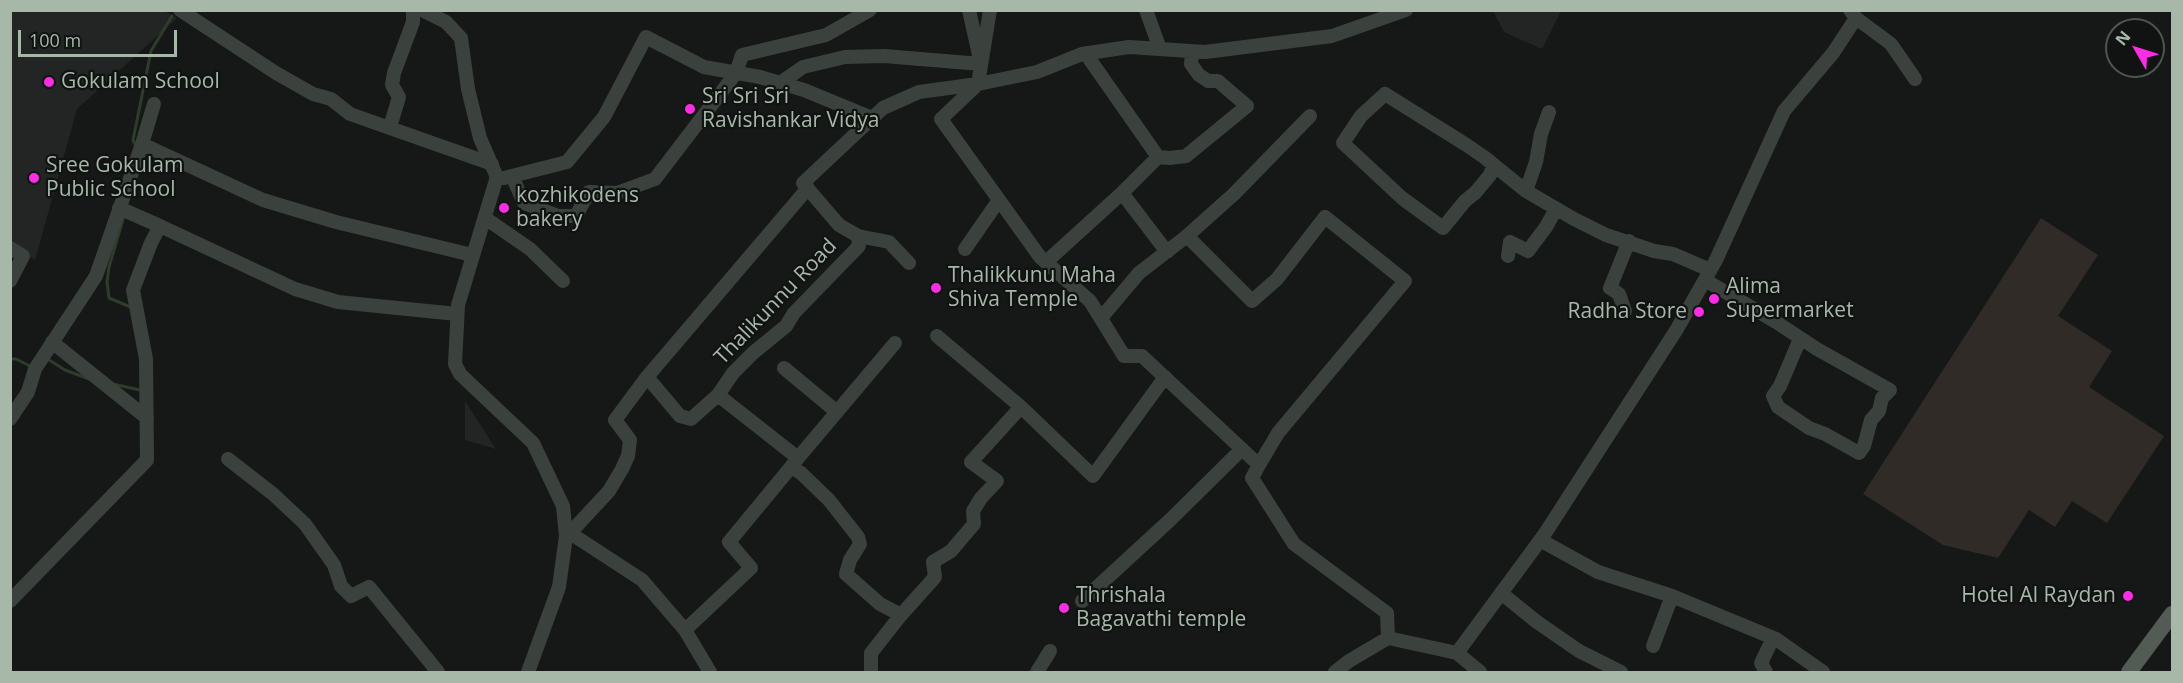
<!DOCTYPE html>
<style>
body{margin:0}
#map{position:relative;width:2183px;height:683px;overflow:hidden;background:#161817;font-family:"Open Sans",sans-serif}
canvas{display:block}
.frame{position:absolute;inset:0;border:12px solid #a7b8a9;pointer-events:none}
.north{position:absolute;left:2105px;top:18px;width:60px;height:60px;box-sizing:border-box;background:#111312;border:2px solid #4d554e;border-radius:50%;rotate:309deg;font-size:16px;font-weight:700;line-height:24px;text-align:center;color:#a7b8a9}
.north::after{content:'';display:block;margin:auto;width:21px;height:27px;background:#f92de4;clip-path:polygon(50% 0,100% 100%,50% 72%,0 100%)}
.scale{position:absolute;left:18px;top:30px;width:159px;height:27px;box-sizing:border-box;border:3px solid #a7b8a9;border-top:0;padding-left:8px;font-size:18px;line-height:21px;white-space:nowrap;color:#a7b8a9;-webkit-text-stroke:4px #111312;paint-order:stroke}
</style>
<div id="map">
<canvas width="2183" height="683"></canvas>
<div class="frame"></div>
<div class="north">N</div>
<div class="scale">100 m</div>
</div>
<script>
const g = document.querySelector('canvas').getContext('2d');
g.lineJoin = 'round';
function fillPath(path, color) {
  g.fillStyle = color;
  g.fill(path, 'evenodd');
}
function poly(rows) {
  const path = new Path2D();
  for (const r of rows) {
    path.moveTo(r[0], r[1]);
    for (let i = 2; i < r.length; i += 2) path.lineTo(r[i], r[i + 1]);
  }
  return path;
}
function stroke(path, color, width, dash) {
  g.strokeStyle = color;
  g.lineWidth = width;
  g.lineCap = dash ? 'butt' : 'round';
  g.setLineDash(dash || []);
  g.stroke(path);
}
function drawText(font, color, halo, rows, align = 'center') {
  g.font = font + ' "Open Sans",sans-serif';
  g.lineWidth = 4.5;
  g.setLineDash([]);
  g.textBaseline = 'middle';
  g.strokeStyle = halo;
  g.fillStyle = color;
  for (const [text, x, y, turn = 0] of rows) {
    g.save();
    g.translate(x, y);
    g.rotate((+turn || 0) * Math.PI / 180);
    g.textAlign = isNaN(turn) ? turn : align;
    if (halo) g.strokeText(text, 0, 0);
    g.fillText(text, 0, 0);
    g.restore();
  }
}
fillPath(poly([
 [11,11,164,11,177,18,77,109,35,260,11,246],
 [1493,11,1561,11,1542,49,1504,32],
 [465,401,496,449,465,440]
]), '#222523');
fillPath(poly([
 [2041,218,2098,255,2058,316,2112,351,2089,387,2164,436,2107,523,2072,501,2055,527,2029,510,1998,558,1943,545,1863,494]
]), '#302b26');
stroke(poly([
 [136,146,133,140,151,51,172,16],
 [124,216,109,267,107,282,109,298,133,308],
 [46,358,65,370,89,379],
 [10,359,16,359,32,367],
 [113,384,140,390]
]), '#2d3c2b', 3);
stroke(poly([
 [180,10,276,73,313,94,331,99,350,114,492,164],
 [422,10,446,22,461,38,468,89,480,138,496,175,496,180,458,305,455,364,460,374,533,443,563,506,566,536,559,587,528,672],
 [990,10,978,84,1037,72,1082,54,1129,47,1205,52,1332,36,1406,10],
 [1146,10,1160,49],
 [1856,18,1891,44,1915,79],
 [1086,54,1158,157],
 [780,83,803,67,845,57,884,56,981,64,969,10],
 [390,127,399,97,392,85,394,73,413,22,413,10],
 [142,144,263,200,336,222,472,255],
 [1493,166,1490,175,1475,193,1465,201,1443,228,1402,198,1343,143,1361,116,1385,94,1465,144,1484,157,1526,191,1574,219,1606,235,1654,251,1673,254,1710,270],
 [512,176,524,203,558,216,576,216,589,192,617,193,655,179,736,73,742,55,826,35,870,10],
 [504,178,567,162,604,117,646,37,704,67,760,77,804,90,872,118],
 [1526,191,1536,162,1541,134,1549,112],
 [119,208,160,226],
 [485,218,530,249,563,281],
 [858,236,859,246,794,313,786,326,753,353,733,373,718,395,798,458,791,467,801,473,829,500,858,537,860,544,850,560,846,574,880,604,901,615],
 [1187,236,1234,194,1310,116],
 [10,248,23,256,10,281],
 [965,249,999,200],
 [1167,252,1122,193,1158,157,1170,158,1186,156,1247,106,1218,81,1208,81,1199,75,1191,64,1192,52],
 [1508,256,1510,242,1528,251,1546,227,1556,209],
 [1046,262,1122,193],
 [909,263,889,242,858,236,839,225,803,183,883,108,919,92,978,84,941,119,1040,257,1090,301,1124,356,1142,356,1259,465,1252,478,1294,544,1387,613,1388,638],
 [1705,280,1776,322,1817,349,1890,390,1882,398,1879,411,1871,420,1864,446,1859,453,1825,434,1809,428,1778,407,1773,396,1780,386,1800,339],
 [1625,311,1619,294,1610,288,1629,241],
 [1101,318,1139,273,1187,236,1252,301,1277,279,1325,217,1405,281,1278,433,1259,465],
 [52,342,147,418],
 [784,368,837,412],
 [647,377,808,188],
 [1021,407,1093,476,1165,377],
 [10,419,28,392,35,369,96,276,142,144,154,104],
 [798,458,895,343],
 [228,459,273,494,305,524,334,565,341,586,351,596,369,587,438,672],
 [570,533,642,580,685,630,710,672],
 [566,536,570,533,609,491,622,469,628,456,630,440,615,420,647,377,680,416,691,419,718,395],
 [1540,540,1598,572,1672,596,1776,639,1823,672],
 [1501,593,1537,622,1579,651,1621,672],
 [10,601,147,460,146,359,133,290,151,243,160,226,295,289,338,302,457,314],
 [1082,601,1170,520,1242,449],
 [685,630,751,568,729,542,791,467],
 [1653,646,1672,596],
 [1457,653,1480,672],
 [871,672,871,653,901,615,935,577,933,562,951,551,974,524,973,511,981,498,997,481,971,462,1021,407,937,336],
 [1037,672,1050,651],
 [1335,672,1349,661,1388,638,1457,653,1544,535,1677,329,1716,260,1784,111,1833,53,1856,18,1850,10],
 [1766,672,1761,663,1773,638]
]), '#3b423d', 14);
stroke(poly([
 [2129,672,2172,614]
]), '#525c55', 16);
for (const [x, y, r, color] of [
 [49,82,6,"#f92de4"],
 [690,109,6,"#f92de4"],
 [34,178,6,"#f92de4"],
 [504,208,6,"#f92de4"],
 [936,288,6,"#f92de4"],
 [1714,299,6,"#f92de4"],
 [1699,312,6,"#f92de4"],
 [2128,596,6,"#f92de4"],
 [1064,608,6,"#f92de4"]
]) {
  const dot = new Path2D();
  dot.arc(x, y, r, 0, 2 * Math.PI);
  g.fillStyle = color;
  g.fill(dot);
  stroke(dot, '#111312', 2);
}
drawText('21px', '#a7b8a9', '#111312', [
 ["Gokulam School",61,82],
 ["Sri Sri Sri",702,97],
 ["Ravishankar Vidya",702,121],
 ["Sree Gokulam",46,166],
 ["Public School",46,190],
 ["kozhikodens",516,196],
 ["bakery",516,220],
 ["Thalikkunu Maha",948,276],
 ["Shiva Temple",948,300],
 ["Alima",1726,287],
 ["Supermarket",1726,311],
 ["Radha Store",1687,312,"right"],
 ["Thrishala",1076,596],
 ["Bagavathi temple",1076,620],
 ["Hotel Al Raydan",2116,596,"right"]
], 'left');
drawText('21px', '#a7b8a9', '#111312', [
 ["Thalikunnu Road",776,302,-46]
]);
</script>
